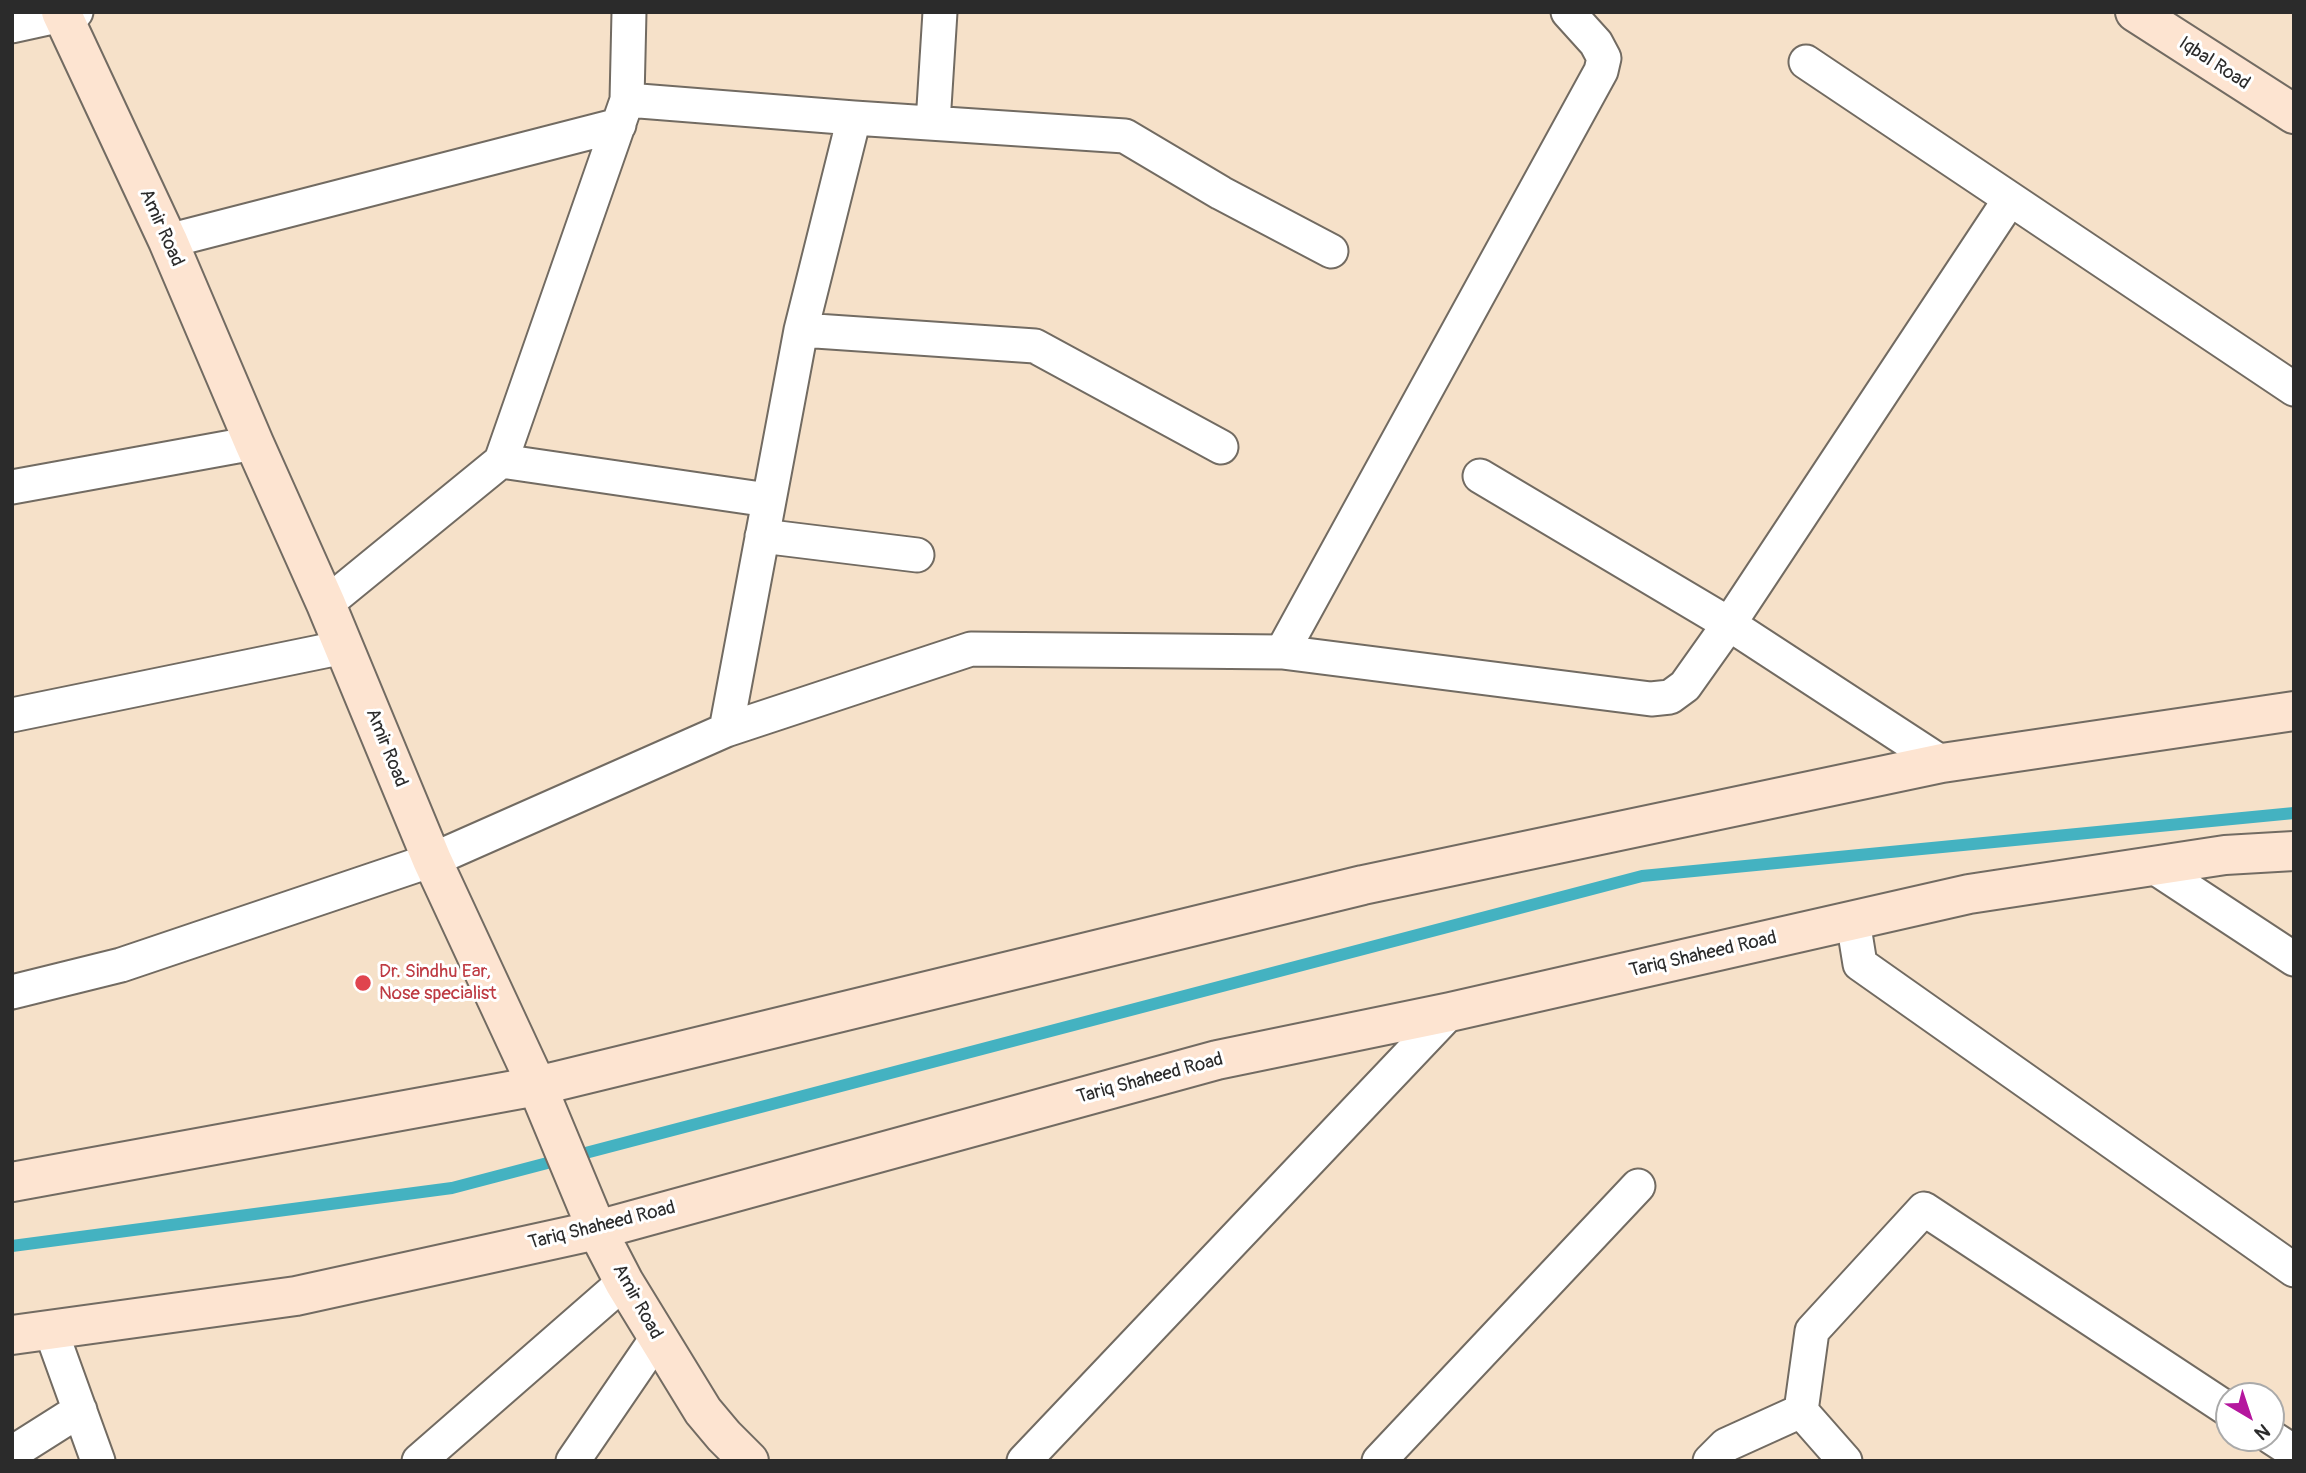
<!DOCTYPE html>
<style>
body{margin:0}
#map{position:relative;width:2306px;height:1473px;overflow:hidden;background:#f6e1c9;font-family:Pangolin,sans-serif}
canvas{display:block}
.frame{position:absolute;inset:0;border:14px solid #2b2b2b;pointer-events:none}
.north{position:absolute;left:2215px;top:1382px;width:70px;height:70px;box-sizing:border-box;background:#fff;border:2px solid #aaa;border-radius:50%;rotate:141deg;font-size:19px;font-weight:700;line-height:28px;text-align:center;color:#2b2b2b}
.north::after{content:'';display:block;margin:auto;width:24px;height:32px;background:#b5179e;clip-path:polygon(50% 0,100% 100%,50% 72%,0 100%)}
</style>
<div id="map">
<canvas width="2306" height="1473"></canvas>
<div class="frame"></div>
<div class="north">N</div>
</div>
<script>
const g = document.querySelector('canvas').getContext('2d');
g.lineJoin = 'round';
function poly(rows) {
  const path = new Path2D();
  for (const r of rows) {
    path.moveTo(r[0], r[1]);
    for (let i = 2; i < r.length; i += 2) path.lineTo(r[i], r[i + 1]);
  }
  return path;
}
function stroke(path, color, width, dash) {
  g.strokeStyle = color;
  g.lineWidth = width;
  g.lineCap = dash ? 'butt' : 'round';
  g.setLineDash(dash || []);
  g.stroke(path);
}
function drawText(font, color, halo, rows, align = 'center') {
  g.font = font + ' Pangolin,sans-serif';
  g.lineWidth = 6;
  g.setLineDash([]);
  g.textBaseline = 'middle';
  g.strokeStyle = halo;
  g.fillStyle = color;
  for (const [text, x, y, turn = 0] of rows) {
    g.save();
    g.translate(x, y);
    g.rotate((+turn || 0) * Math.PI / 180);
    g.textAlign = isNaN(turn) ? turn : align;
    if (halo) g.strokeText(text, 0, 0);
    g.fillText(text, 0, 0);
    g.restore();
  }
}
stroke(poly([
 [12,1246,452,1188,1642,876,2294,813]
]), '#44b2c1', 12);
const street = poly([
 [12,26,76,12],
 [1806,62,2294,389],
 [627,100,854,118,1125,136,1221,193,1331,251],
 [933,123,940,12],
 [168,241,619,125],
 [801,330,1035,346,1221,447],
 [501,461,768,500],
 [1480,476,1729,624,1942,763],
 [12,487,254,443],
 [762,536,917,555],
 [326,604,501,461,627,100,629,12],
 [1282,652,1601,71,1604,58,1596,43,1568,12],
 [12,715,344,647],
 [726,730,801,330,854,118],
 [2151,865,2294,959],
 [1853,921,1860,964,2294,1270],
 [12,992,121,965,432,860,726,730,971,649,1282,652,1651,699,1670,697,1685,686,1729,624,2010,199],
 [51,1331,98,1461],
 [2271,1437,2294,1452],
 [12,1453,80,1410],
 [419,1461,624,1282],
 [573,1461,657,1338],
 [1024,1461,1450,1012],
 [1379,1461,1638,1186],
 [1710,1461,1726,1445,1801,1411],
 [1845,1461,1801,1411,1812,1331,1924,1209,2229,1410]
]);
const secondary = poly([
 [61,12,168,241,254,443,326,604,432,860,537,1086,597,1230,624,1282,703,1411,724,1436,749,1461],
 [2135,12,2294,114],
 [12,1182,537,1086,1363,885,1942,763,2294,711],
 [12,1335,296,1296,597,1230,1217,1060,1450,1012,1969,894,2225,855,2294,851]
]);
stroke(street, '#726b62', 37);
stroke(secondary, '#726b62', 42);
stroke(street, '#fff', 33);
stroke(secondary, '#fde4d1', 38);
for (const [x, y, r, color] of [
 [363,983,9,"#e0444e"]
]) {
  const dot = new Path2D();
  dot.arc(x, y, r, 0, 2 * Math.PI);
  g.fillStyle = color;
  g.fill(dot);
  stroke(dot, '#fff', 2.5);
}
drawText('19px', '#2b2b2b', '#fff', [
 ["Iqbal Road",2214,64,33],
 ["Amir Road",161,228,66],
 ["Amir Road",386,748,68],
 ["Tariq Shaheed Road",1703,955,-13],
 ["Tariq Shaheed Road",1150,1079,-15],
 ["Tariq Shaheed Road",602,1226,-14],
 ["Amir Road",637,1302,61]
]);
drawText('19px', '#be3a42', '#fff', [
 ["Dr. Sindhu Ear,",379,972],
 ["Nose specialist",379,994]
], 'left');
</script>
